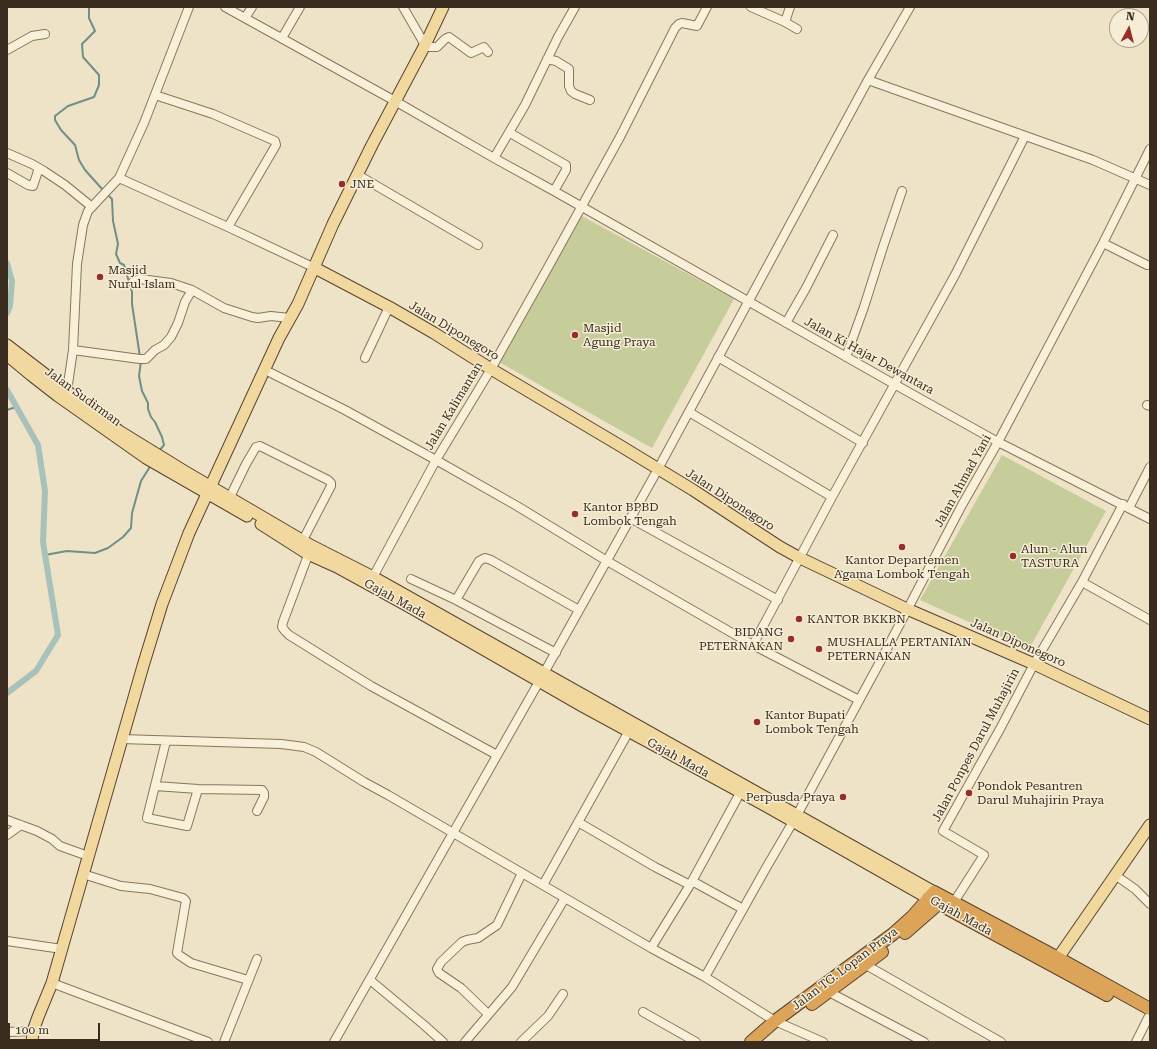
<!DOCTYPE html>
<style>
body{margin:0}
#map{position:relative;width:1157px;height:1049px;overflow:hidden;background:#eee3c6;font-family:"Roboto Serif",serif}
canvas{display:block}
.frame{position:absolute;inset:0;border:8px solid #3a2d20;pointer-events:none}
.north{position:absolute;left:1109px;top:8px;width:40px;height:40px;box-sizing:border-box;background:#f6edd6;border:1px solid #aba08d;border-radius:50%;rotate:7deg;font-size:11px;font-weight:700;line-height:16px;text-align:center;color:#3a2d20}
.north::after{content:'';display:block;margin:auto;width:14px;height:18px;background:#982e2c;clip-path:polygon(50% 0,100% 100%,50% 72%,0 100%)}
.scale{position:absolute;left:8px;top:1023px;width:92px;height:18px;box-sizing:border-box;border:2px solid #3a2d20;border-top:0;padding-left:5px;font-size:12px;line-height:14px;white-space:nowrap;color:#3a2d20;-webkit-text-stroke:3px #f6edd6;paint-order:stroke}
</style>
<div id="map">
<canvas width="1157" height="1049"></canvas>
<div class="frame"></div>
<div class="north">N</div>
<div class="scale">100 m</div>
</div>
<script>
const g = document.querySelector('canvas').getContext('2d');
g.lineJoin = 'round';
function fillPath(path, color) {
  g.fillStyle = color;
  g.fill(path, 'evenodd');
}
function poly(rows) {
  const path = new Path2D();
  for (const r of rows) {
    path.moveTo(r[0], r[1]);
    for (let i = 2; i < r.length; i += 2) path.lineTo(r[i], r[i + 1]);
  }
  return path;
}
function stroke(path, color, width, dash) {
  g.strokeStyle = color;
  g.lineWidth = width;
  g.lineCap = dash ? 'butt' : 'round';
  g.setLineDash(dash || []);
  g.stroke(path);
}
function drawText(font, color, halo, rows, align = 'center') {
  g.font = font + ' "Roboto Serif",serif';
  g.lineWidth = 3;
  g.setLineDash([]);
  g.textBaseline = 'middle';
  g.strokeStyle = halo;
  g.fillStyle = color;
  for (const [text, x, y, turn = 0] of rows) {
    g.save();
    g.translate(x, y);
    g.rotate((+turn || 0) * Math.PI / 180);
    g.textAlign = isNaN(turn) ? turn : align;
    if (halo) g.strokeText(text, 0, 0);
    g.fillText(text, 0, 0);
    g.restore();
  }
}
fillPath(poly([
 [580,215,734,299,652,448,499,362],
 [1002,455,1106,511,1029,649,920,600]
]), '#c6cc9a');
stroke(poly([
 [89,7,89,18,95,31,82,44,83,57,99,75,99,85,94,97,68,106,55,116,55,120,61,130,75,145,79,160,85,170,103,190],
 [106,193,112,199,113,221,118,244,116,254,120,263,124,265,132,292,132,304,140,357],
 [141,361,139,376,142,391,148,403,148,409,151,417,155,422,162,437,164,445,159,451],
 [7,410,16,407],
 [45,555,67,551,95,553,108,548,123,537,131,528,132,513,141,481,151,465]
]), '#6e9089', 2);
stroke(poly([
 [7,263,12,281,10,306,7,313],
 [7,390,38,445,45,491,43,542,58,635,36,671,7,693]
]), '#a8c2bb', 6);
const minor = poly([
 [225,7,395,101,494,158,554,191,894,384,998,442,1150,519],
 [403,7,425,45,428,47,437,47,445,39,449,37,471,53,484,47,488,52],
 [751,7,785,22,797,29],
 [245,18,252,7],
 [785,22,790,7],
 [282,38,300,7],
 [7,50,32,36,45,34],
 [547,59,556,61,569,69,569,86,571,91,575,94,590,100],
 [868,80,1093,160,1150,185],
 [155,95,213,114,275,141,276,145,228,227],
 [510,133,566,165,566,170,554,191],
 [7,153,32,164,44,171,65,185,92,207],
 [494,158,525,105,558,37,575,7],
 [7,173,28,185,33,186,39,168],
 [358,175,478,245],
 [119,178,144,123,189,7],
 [1103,243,1147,265],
 [133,282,140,279,171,283,192,290,224,308,252,317,258,318,271,316,289,318],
 [786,323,806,288,833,235],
 [73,350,140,359,146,359,155,350,164,345,171,337,178,323,185,302,192,290],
 [718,357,863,443],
 [846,357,864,307,883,247,902,191],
 [365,358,389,307],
 [265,370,345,410,436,460,517,506,607,561,753,645],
 [67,391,73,350,77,264,83,225,88,211,119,178,228,227,315,268],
 [1147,405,1150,406],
 [689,412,832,497],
 [230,497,246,464,256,447,260,446,328,480,331,483,331,486,303,540],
 [1129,508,1150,467],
 [630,518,778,600],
 [310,550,283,622,282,627,285,631,289,635,371,686,497,755],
 [373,577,436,460,491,369,546,271,620,137,675,28,679,24,682,23,697,26,707,7],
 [411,579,456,600,556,653],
 [1082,582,1150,620],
 [456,600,476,566,479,561,485,558,491,560,579,610],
 [544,673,658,469,868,80,910,7],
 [859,700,753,645,832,497,955,275,1025,136],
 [121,739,281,744,304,747,316,752,364,782,388,795,651,948,705,977,775,1021,823,1042],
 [166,741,147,818,187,826,198,789],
 [155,786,198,789,262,790,264,793,264,797,257,811],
 [7,820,37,831,52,839,60,846,88,856],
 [578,822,655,867,690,885],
 [7,835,21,825],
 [83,874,121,886,150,889,183,898,186,901,185,906,177,953,179,955,191,963,248,980],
 [1115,875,1135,889,1150,904],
 [692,881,743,909],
 [543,885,629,731],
 [954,902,984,855,943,831,1000,729,1034,664,1082,582,1123,504],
 [7,941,62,949],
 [651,948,690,885,740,793],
 [866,965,1001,1042],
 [705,977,766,868,797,815,881,660,962,505,998,442,1103,243,1150,149],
 [370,980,424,1025,443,1042],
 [52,983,208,1042],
 [829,992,924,1042],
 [643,1012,696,1042],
 [488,1014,461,988,439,973,437,969,441,962,462,942,467,940,478,938,497,925,522,873],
 [7,1032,33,1031],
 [224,1042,257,959],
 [334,1042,540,680],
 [465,1042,512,987,565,898],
 [521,1042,548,1016,563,994],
 [1136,1042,1148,1018]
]);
const major = poly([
 [315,268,389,307,434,333,491,369,619,445,693,490,780,547,800,558,907,609,1034,664,1150,719],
 [7,345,119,431,184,471,312,546,373,577,934,892],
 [7,355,31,375,58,396,146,458,247,516],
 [261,524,308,554,337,567,408,606,584,707,766,806,928,898],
 [1058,958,1150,825],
 [32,1042,33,1031,38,1017,52,983,143,666,162,604,189,533,279,338,298,304,333,224,372,145,425,45,443,7]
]);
const highway = poly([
 [928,898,1107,995],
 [905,933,944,899],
 [812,1004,882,952],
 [751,1042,775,1021,893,934,912,917,934,892,1058,958,1150,1009]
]);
stroke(minor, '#8a755c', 10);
stroke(major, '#584330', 13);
stroke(highway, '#584330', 14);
stroke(minor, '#f9f0da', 8);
stroke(major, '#f0d89f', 11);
stroke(highway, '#dca459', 12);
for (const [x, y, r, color] of [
 [342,184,4,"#982e2c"],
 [100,277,4,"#982e2c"],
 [575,335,4,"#982e2c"],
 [575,514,4,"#982e2c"],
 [902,547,4,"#982e2c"],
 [1013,556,4,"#982e2c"],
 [799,619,4,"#982e2c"],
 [791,639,4,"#982e2c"],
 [819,649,4,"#982e2c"],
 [757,722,4,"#982e2c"],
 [969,793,4,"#982e2c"],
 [843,797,4,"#982e2c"]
]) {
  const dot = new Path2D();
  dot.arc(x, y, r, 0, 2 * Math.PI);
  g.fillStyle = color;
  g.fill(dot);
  stroke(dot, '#f6edd6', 1.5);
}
drawText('12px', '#3a2d20', '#f6edd6', [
 ["JNE",350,184],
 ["Masjid",108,270],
 ["Nurul Islam",108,284],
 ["Masjid",583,328],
 ["Agung Praya",583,342],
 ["Kantor BPBD",583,507],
 ["Lombok Tengah",583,521],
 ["Alun - Alun",1021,549],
 ["TASTURA",1021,563],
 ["Kantor Departemen",902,560,"center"],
 ["Agama Lombok Tengah",902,574,"center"],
 ["KANTOR BKKBN",807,619],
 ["BIDANG",783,632,"right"],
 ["PETERNAKAN",783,646,"right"],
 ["MUSHALLA PERTANIAN",827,642],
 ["PETERNAKAN",827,656],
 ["Kantor Bupati",765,715],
 ["Lombok Tengah",765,729],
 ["Pondok Pesantren",977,786],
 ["Darul Muhajirin Praya",977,800],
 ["Perpusda Praya",835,797,"right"]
], 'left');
drawText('12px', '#3a2d20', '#f6edd6', [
 ["Jalan Diponegoro",454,331,31],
 ["Jalan Ki Hajar Dewantara",869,356,29],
 ["Jalan Sudirman",83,397,36],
 ["Jalan Kalimantan",454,406,-59],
 ["Jalan Ahmad Yani",963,481,-61],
 ["Jalan Diponegoro",730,500,33],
 ["Gajah Mada",395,599,29],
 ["Jalan Diponegoro",1018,643,24],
 ["Jalan Ponpes Darul Muhajirin",976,745,-62],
 ["Gajah Mada",678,758,29],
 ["Gajah Mada",961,916,29],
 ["Jalan TG. Lopan Praya",845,969,-37]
]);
</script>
